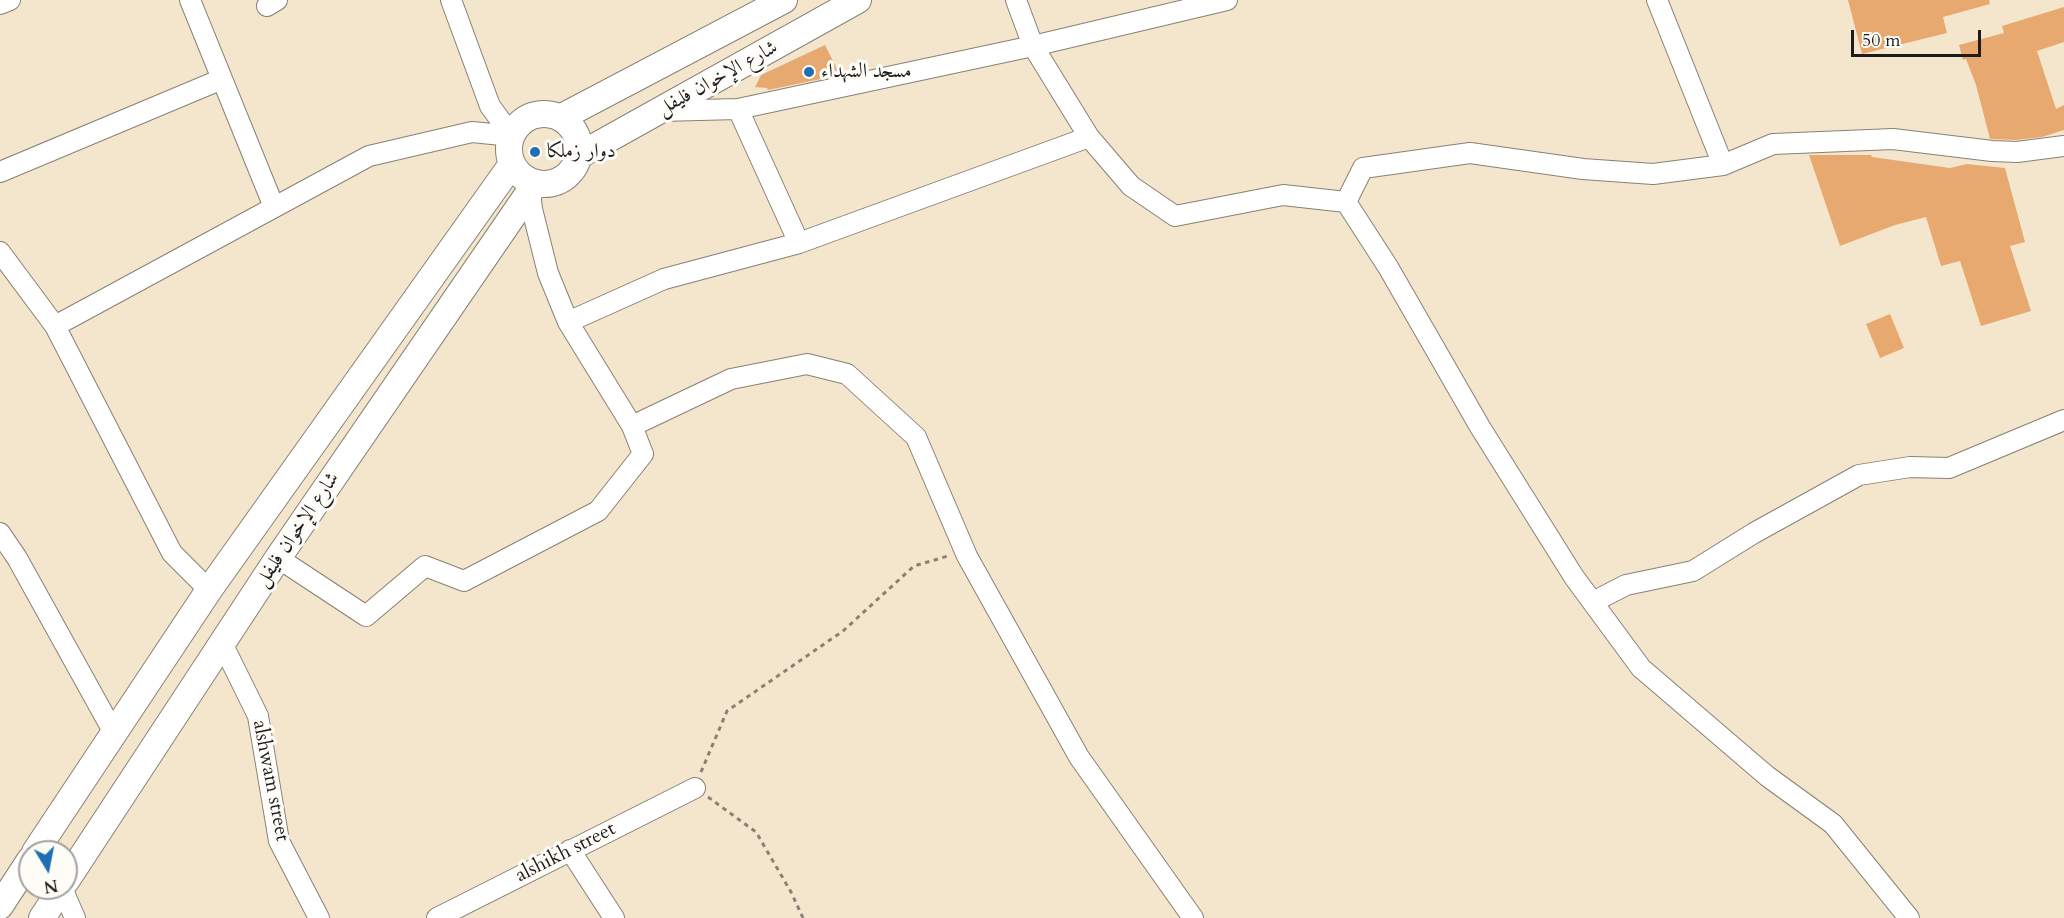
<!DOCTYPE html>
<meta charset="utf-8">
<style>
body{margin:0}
#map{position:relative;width:2064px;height:918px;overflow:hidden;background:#f4e6cd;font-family:Cardo,serif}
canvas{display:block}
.north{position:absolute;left:18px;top:840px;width:60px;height:60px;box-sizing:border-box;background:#fdfcf7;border:2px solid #a3a29f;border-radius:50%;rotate:170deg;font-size:16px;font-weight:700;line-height:24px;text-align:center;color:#1c1c1c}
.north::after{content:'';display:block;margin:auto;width:21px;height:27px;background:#1f6fb2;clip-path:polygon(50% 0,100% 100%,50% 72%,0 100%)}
.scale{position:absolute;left:1851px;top:30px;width:130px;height:27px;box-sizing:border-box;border:3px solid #1c1c1c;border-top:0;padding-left:8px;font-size:18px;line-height:21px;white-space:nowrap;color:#1c1c1c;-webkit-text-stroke:4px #fdfcf7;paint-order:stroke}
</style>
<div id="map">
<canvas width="2064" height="918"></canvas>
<div class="north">N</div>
<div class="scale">50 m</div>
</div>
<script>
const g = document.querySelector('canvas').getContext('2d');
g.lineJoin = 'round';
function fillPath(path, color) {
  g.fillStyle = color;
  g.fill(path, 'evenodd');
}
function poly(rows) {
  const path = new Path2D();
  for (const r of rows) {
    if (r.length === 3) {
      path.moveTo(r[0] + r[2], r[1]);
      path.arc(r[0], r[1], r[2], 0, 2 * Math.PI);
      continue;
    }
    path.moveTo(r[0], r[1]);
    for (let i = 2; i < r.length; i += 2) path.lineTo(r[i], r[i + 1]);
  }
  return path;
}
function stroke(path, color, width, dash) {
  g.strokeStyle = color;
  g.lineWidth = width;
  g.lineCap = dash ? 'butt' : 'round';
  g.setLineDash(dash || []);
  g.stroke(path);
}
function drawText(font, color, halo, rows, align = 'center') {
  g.font = font + ' Cardo,Amiri,serif';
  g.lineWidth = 6;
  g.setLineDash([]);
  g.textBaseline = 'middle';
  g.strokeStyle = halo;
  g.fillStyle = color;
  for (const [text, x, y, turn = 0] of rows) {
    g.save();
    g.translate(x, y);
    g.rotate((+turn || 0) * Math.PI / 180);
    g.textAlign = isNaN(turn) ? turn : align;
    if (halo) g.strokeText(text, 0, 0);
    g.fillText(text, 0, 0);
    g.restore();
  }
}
fillPath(poly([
 [1848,0,1989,0,1990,4,1943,17,1947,33,1862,54],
 [2064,7,2064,42,2037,51,2056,109,2064,105,2064,130,2042,137,2016,140,1990,139,1976,85,1966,59,1963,60,1959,45,2004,33,2002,26],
 [825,45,840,75,768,90,767,88,755,87,761,75],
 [1809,155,1871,155,1872,157,1950,168,1967,164,2005,168,2025,242,2010,246,2031,311,1981,326,1960,261,1941,266,1926,217,1895,225,1840,246],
 [1890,314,1904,348,1880,358,1866,324]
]), '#e7a970');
const minor = poly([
 [190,0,274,207],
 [451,0,490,106,512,136],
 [1227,0,1033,46,1089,137,1131,186,1175,216,1283,195,1346,202,1388,267,1480,427,1574,577,1641,668,1767,776,1833,824,1909,918],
 [1657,0,1723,165],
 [0,4,10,0],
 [267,6,277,0],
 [738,109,799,243],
 [661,111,738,109,1033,46,1016,0],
 [0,172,222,79],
 [1346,202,1363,168,1470,153,1583,169,1653,174,1723,165,1773,144,1893,139,1992,151,2017,152,2064,146],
 [0,252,55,326,172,553,209,590],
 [568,322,664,279,799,243,1089,137],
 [55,326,369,156,472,132,512,136],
 [632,426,731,379,807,364,847,374,916,437,967,556,1079,757,1193,918],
 [0,533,17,558,114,733],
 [278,558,366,616,425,566,464,581,598,511,643,454,632,426,568,322,548,273,532,209,530,191],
 [1593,602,1626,585,1693,571,1754,533,1859,475,1910,467,1949,468,2064,420],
 [222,643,258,716,279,841,319,918],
 [570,850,614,918],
 [62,888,75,918],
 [437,918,695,788]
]);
const major = poly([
 [544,149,35],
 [560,118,784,0],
 [578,156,858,0],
 [35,852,209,590,512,164],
 [66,881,278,558,530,191,537,183],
 [0,906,30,860],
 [42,918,62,888]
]);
stroke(minor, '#888174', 22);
stroke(major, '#888174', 28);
stroke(poly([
 [701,772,727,711,843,631,914,566,948,556],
 [708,797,756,832,791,892,803,918]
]), '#888174', 3, [4.5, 4.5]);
stroke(minor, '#fff', 20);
stroke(major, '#fff', 26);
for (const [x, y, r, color] of [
 [809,72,6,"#1f6fb2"],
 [535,152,6,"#1f6fb2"]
]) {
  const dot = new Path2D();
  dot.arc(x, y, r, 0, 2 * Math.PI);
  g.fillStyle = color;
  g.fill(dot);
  stroke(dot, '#fdfcf7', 2);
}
drawText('20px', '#1c1c1c', '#fdfcf7', [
 ["مسجد الشهداء",821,72],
 ["دوار زملكا",547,152]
], 'left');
drawText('20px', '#1c1c1c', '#fdfcf7', [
 ["شارع الإخوان فليفل",718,79,-29],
 ["شارع الإخوان فليفل",298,530,-56],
 ["alshwam street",270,781,79],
 ["alshikh street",566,853,-27]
]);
</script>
